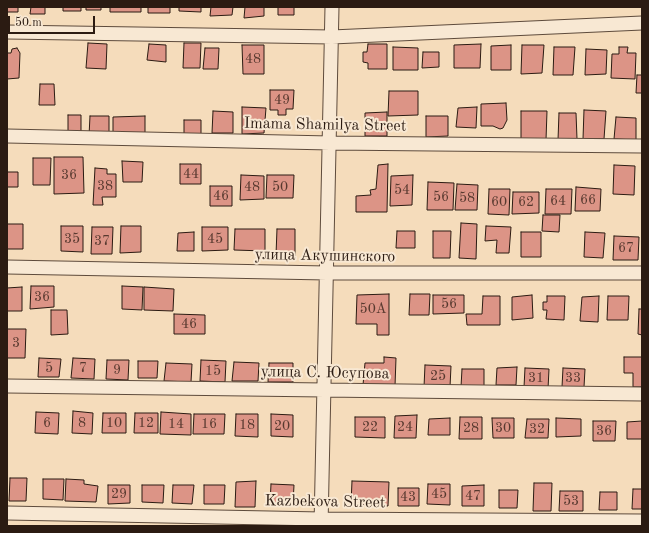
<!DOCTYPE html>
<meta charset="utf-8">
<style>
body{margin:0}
#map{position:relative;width:649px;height:533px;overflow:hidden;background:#f5dcbb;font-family:"Old Standard TT",serif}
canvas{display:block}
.frame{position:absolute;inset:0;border:8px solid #2b1b12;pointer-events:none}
.scale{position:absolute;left:8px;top:16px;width:87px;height:18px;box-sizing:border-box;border:2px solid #2b1b12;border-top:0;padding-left:5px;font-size:12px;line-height:14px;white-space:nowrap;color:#2b1b12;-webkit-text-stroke:3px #f8e8d3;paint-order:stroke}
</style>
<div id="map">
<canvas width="649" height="533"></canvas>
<div class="frame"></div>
<div class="scale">50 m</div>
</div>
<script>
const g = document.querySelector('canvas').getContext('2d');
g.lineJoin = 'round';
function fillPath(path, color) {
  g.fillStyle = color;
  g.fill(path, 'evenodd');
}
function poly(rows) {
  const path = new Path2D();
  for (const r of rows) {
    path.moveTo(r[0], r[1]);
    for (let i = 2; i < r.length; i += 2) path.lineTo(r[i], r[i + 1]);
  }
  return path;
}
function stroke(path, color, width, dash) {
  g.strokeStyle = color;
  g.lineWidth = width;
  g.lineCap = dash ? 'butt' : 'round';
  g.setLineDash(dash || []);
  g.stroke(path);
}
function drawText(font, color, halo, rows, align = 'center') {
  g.font = font + ' "Old Standard TT",serif';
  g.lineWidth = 4;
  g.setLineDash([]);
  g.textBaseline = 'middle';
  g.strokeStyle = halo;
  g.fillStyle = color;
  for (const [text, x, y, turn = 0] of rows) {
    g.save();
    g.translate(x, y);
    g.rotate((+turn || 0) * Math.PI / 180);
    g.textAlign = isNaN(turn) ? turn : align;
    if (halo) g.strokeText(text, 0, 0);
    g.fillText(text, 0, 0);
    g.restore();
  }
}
const building = poly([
 [7,7,18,7,18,12,7,12,7,7],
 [31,7,45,7,45,14,30,14,31,7],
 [63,7,81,7,81,11,63,11,63,7],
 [86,7,101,7,101,10,86,10,86,7],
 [110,7,141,7,141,12,110,12,110,7],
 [148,7,170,7,170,13,148,13,148,7],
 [179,7,201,7,201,12,179,11,179,7],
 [211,7,233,7,232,15,210,16,211,7],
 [245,7,264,7,264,16,244,18,245,7],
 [278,7,294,7,294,15,278,15,278,7],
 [88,43,107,44,106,69,86,68,88,43],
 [184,43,201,43,200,68,183,68,184,43],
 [149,44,166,45,166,62,147,60,149,44],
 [368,44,387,44,387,69,368,69,368,63,363,62,363,52,367,52,368,44],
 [481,44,480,68,454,68,454,45,481,44],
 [242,45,264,45,264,74,243,74,242,45],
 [511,45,511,70,491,70,491,46,511,45],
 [522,45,544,45,542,73,521,74,522,45],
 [393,47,418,48,418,70,393,70,393,47],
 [554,47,575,47,573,75,553,75,554,47],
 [619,47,628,47,627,53,636,53,635,79,611,78,612,54,619,54,619,47],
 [17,48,20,53,19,78,7,79,7,53,11,53,12,49,17,48],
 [205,48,219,48,218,69,203,69,205,48],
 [586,49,607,50,606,74,585,75,586,49],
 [423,52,439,52,439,67,422,68,423,52],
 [637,75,642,75,642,93,636,93,637,75],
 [40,84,54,84,55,105,39,105,40,84],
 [270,90,294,90,293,109,286,109,286,115,278,115,278,110,270,110,270,90],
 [389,91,418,91,418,115,388,116,389,91],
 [506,103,507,120,503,128,500,129,493,126,481,126,481,104,506,103],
 [242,107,266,108,264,133,242,134,242,107],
 [477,107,476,128,456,127,458,108,477,107],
 [584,110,606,111,604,139,583,139,584,110],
 [213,111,233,112,233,133,212,133,213,111],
 [521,111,547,111,546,140,521,141,521,111],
 [387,112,387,136,365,136,365,113,387,112],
 [559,113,576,113,577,139,558,140,559,113],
 [68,115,81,115,81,135,68,135,68,115],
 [90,116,109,116,109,136,89,136,90,116],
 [145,116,145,134,113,134,113,117,145,116],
 [426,116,448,116,448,136,426,137,426,116],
 [616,117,636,118,636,140,614,139,616,117],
 [184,120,201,120,201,136,184,136,184,120],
 [54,157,83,157,84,193,54,194,54,157],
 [33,158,51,158,50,185,33,185,33,158],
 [122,161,143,162,142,182,123,182,122,161],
 [180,164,201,164,201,184,180,184,180,164],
 [388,164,387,212,356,212,356,196,371,195,370,190,376,189,378,165,388,164],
 [614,165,635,166,634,195,613,194,614,165],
 [95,168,107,169,107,174,116,174,116,197,102,197,103,205,93,205,95,168],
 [7,172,18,172,18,187,7,187,7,172],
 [241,175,264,176,264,199,240,200,241,175],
 [267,175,294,175,293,198,266,198,267,175],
 [413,175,412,205,390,206,391,176,413,175],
 [428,182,454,183,453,210,427,210,428,182],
 [457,184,478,185,477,210,455,210,457,184],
 [210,186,232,186,232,206,210,206,210,186],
 [576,187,601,189,600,211,575,211,576,187],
 [489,189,510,189,509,215,488,214,489,189],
 [546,189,572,189,571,214,545,214,546,189],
 [513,192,539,192,539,213,512,214,513,192],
 [543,215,560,215,559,232,542,231,543,215],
 [461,223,477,224,476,259,459,258,461,223],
 [7,224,23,224,23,249,7,249,7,224],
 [61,226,83,226,83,252,61,251,61,226],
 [121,226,141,226,141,252,120,253,121,226],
 [486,226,511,227,509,253,496,253,497,240,485,241,486,226],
 [92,227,113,227,112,254,91,254,92,227],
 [202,227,228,227,228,250,202,251,202,227],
 [235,229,265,229,265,251,234,250,235,229],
 [277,229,295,229,295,256,276,255,277,229],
 [397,231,415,231,415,248,396,248,397,231],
 [433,231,451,231,450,258,433,258,433,231],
 [194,232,194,251,177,251,178,233,194,232],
 [521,232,541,232,541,257,521,257,521,232],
 [585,232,605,233,603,258,584,257,585,232],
 [614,236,639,237,638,260,613,260,614,236],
 [31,286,54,286,54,307,30,309,31,286],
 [122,286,143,287,142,310,122,309,122,286],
 [22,287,22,311,7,311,7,288,22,287],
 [144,287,174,289,173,311,144,310,144,287],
 [389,294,389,335,377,335,377,324,356,324,357,295,389,294],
 [410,294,430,294,429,315,409,315,410,294],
 [433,295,464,295,464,313,433,314,433,295],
 [532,295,533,318,512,320,512,297,532,295],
 [483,296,500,296,500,325,467,325,466,314,482,314,483,296],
 [547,296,565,296,564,320,546,319,547,310,543,310,543,302,547,302,547,296],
 [599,296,598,322,580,321,582,297,599,296],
 [608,296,629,296,628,320,607,320,608,296],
 [639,309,642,309,642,335,638,334,639,309],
 [51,310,67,310,68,334,51,335,51,310],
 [174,314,205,315,205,334,174,334,174,314],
 [7,329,26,329,25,358,7,358,7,329],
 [384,357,396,358,395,386,363,385,365,363,384,363,384,357],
 [624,357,642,357,642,387,633,387,633,373,624,373,624,357],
 [39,358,61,359,59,377,38,377,39,358],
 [73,358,95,359,94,379,71,378,73,358],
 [107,360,129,360,128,380,106,379,107,360],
 [201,360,226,361,225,382,200,381,201,360],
 [138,361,158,361,157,378,138,378,138,361],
 [234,362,259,363,258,381,232,381,234,362],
 [166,363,192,364,191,382,164,381,166,363],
 [269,363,293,363,293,382,268,382,269,363],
 [425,365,451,366,450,387,424,387,425,365],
 [517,367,516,385,496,385,497,368,517,367],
 [525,368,549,369,548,389,524,387,525,368],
 [563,368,585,369,584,387,562,387,563,368],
 [462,369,484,369,484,386,461,387,462,369],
 [73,411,93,413,92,434,72,433,73,411],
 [36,412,59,413,58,434,35,433,36,412],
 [161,412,191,414,191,435,160,434,161,412],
 [103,413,126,413,126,433,102,433,103,413],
 [135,413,158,413,158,433,134,433,135,413],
 [194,414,225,414,224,434,193,434,194,414],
 [236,414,258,414,258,437,235,436,236,414],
 [271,414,293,415,293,437,271,436,271,414],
 [417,415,416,438,394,438,395,416,417,415],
 [355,417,385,417,385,438,355,437,355,417],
 [460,417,482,417,482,439,459,439,460,417],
 [450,418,450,435,428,435,429,419,450,418],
 [492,418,514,418,514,438,493,438,492,418],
 [556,418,581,419,581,436,556,437,556,418],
 [527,419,549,419,548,438,525,438,527,419],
 [593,421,616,421,615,441,593,441,593,421],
 [642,421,642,439,627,439,627,422,642,421],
 [10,478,27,478,26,501,9,501,10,478],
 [43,479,64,479,63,500,43,499,43,479],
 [66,479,84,480,84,484,98,486,96,502,65,501,66,479],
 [256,481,255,507,235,507,236,482,256,481],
 [352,481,389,482,388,506,351,504,352,481],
 [534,483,552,483,551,511,533,511,534,483],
 [271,484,294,485,293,504,270,504,271,484],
 [428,484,450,484,450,505,427,504,428,484],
 [108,485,130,485,130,503,108,504,108,485],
 [142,485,164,485,163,503,142,502,142,485],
 [173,485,194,485,192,504,172,503,173,485],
 [204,485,225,485,224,504,204,504,204,485],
 [484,485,484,506,462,506,462,486,484,485],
 [398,488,419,488,419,506,398,506,398,488],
 [633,489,642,489,642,509,632,509,633,489],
 [499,490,518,490,517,508,499,508,499,490],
 [560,491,583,491,583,511,559,511,560,491],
 [600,492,617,492,617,510,599,510,600,492]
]);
fillPath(building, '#dc9486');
stroke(building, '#2b1b12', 1);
const street = poly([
 [7,32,332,37,642,23],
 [7,136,330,143,642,146],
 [7,267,327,273,642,273],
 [7,386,642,394],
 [7,513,322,519,642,521],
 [321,526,332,7]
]);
stroke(street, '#5e4b3c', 15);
stroke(street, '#f8e8d3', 13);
drawText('14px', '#57392f', null, [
 ["48",253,59],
 ["49",282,100],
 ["44",191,174],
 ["36",69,175],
 ["38",105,186],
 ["48",252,187],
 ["50",280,187],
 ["54",402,190],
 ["46",221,196],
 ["56",441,197],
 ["58",467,198],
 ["66",588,200],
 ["64",558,201],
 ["60",499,202],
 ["62",526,202],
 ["35",72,239],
 ["45",215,239],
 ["37",102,241],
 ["67",626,248],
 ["36",42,297],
 ["56",449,304],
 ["50А",373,309],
 ["46",189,324],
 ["3",16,343],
 ["5",49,368],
 ["7",83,368],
 ["9",117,370],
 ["15",213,371],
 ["25",438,376],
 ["31",536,378],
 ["33",573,378],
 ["6",47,423],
 ["8",82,423],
 ["10",114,423],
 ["12",146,423],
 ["14",176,424],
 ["16",209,424],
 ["18",247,425],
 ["20",282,426],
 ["22",370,427],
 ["24",405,427],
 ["28",471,428],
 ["30",503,428],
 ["32",537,429],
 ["36",604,431],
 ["29",119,494],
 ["45",439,494],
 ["47",473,496],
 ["43",408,497],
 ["53",571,501]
]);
drawText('16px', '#2b1b12', '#f8e8d3', [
 ["Imama Shamilya Street",325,125,1],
 ["улица Акушинского",325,256,1],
 ["улица С. Юсупова",325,373,1],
 ["Kazbekova Street",325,502,1]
]);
</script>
